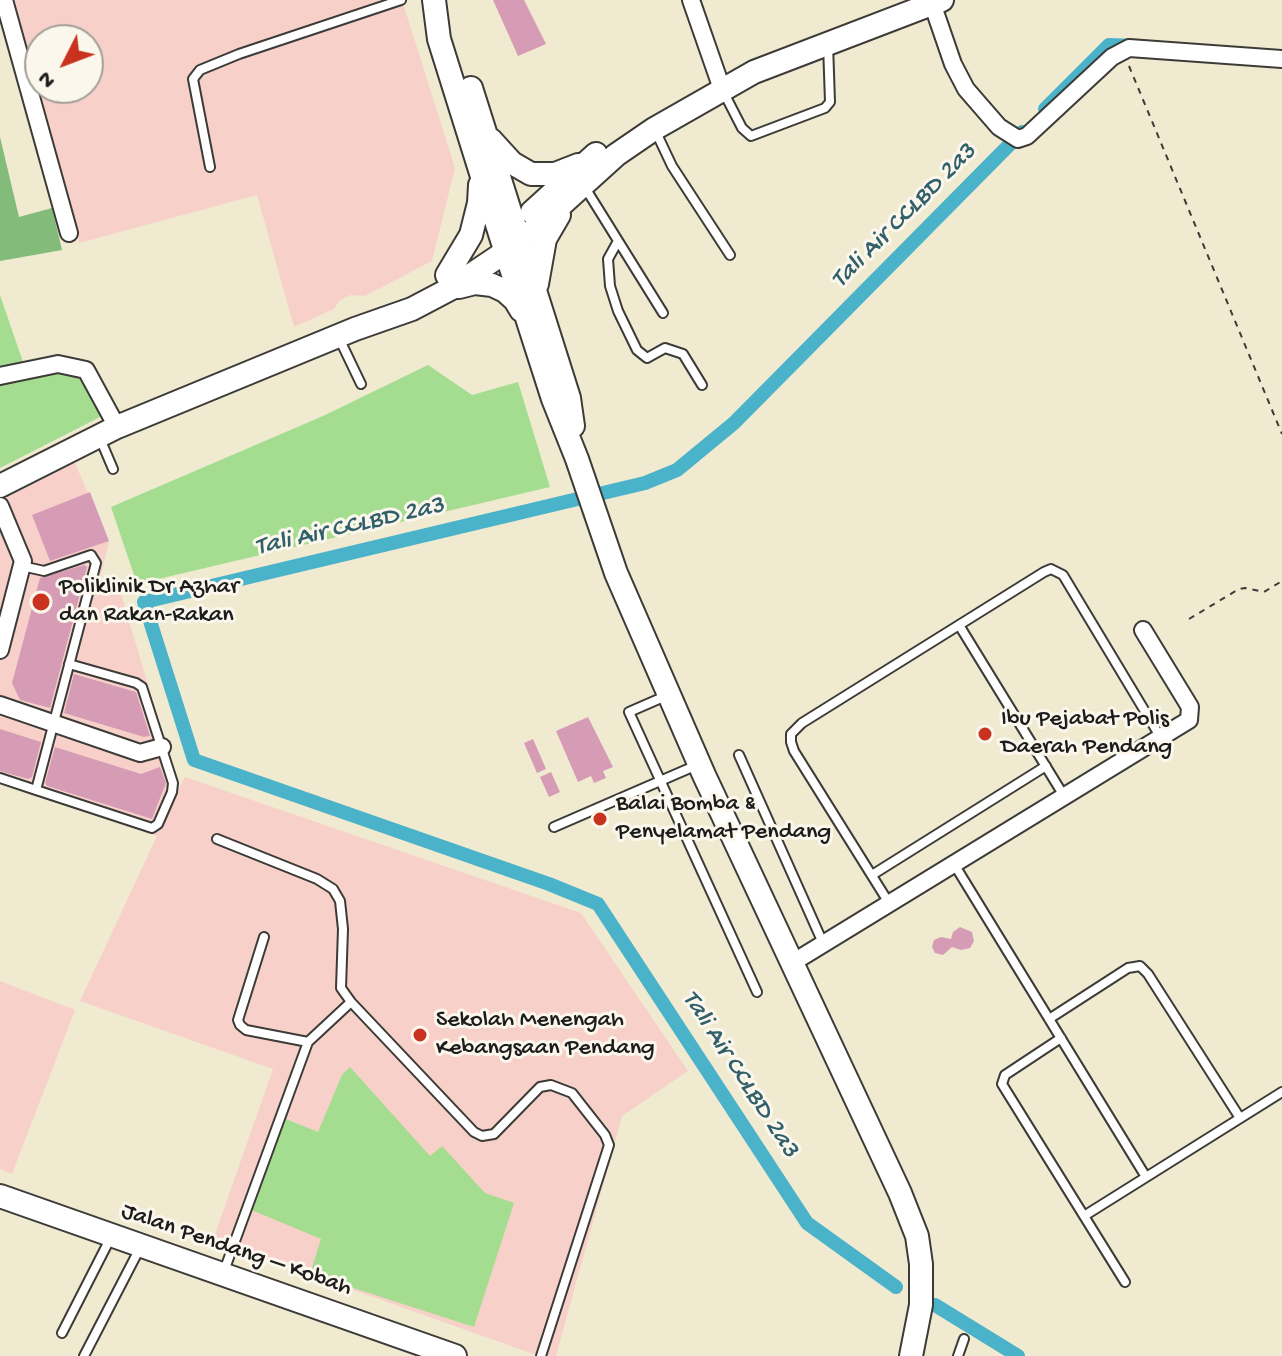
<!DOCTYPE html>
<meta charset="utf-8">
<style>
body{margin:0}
#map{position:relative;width:1282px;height:1356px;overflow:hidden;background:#f0ead1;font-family:"Gochi Hand",sans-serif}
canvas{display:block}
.north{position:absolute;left:24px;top:24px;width:80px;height:80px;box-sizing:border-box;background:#fbf7ec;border:2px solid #a29f99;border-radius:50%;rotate:228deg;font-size:22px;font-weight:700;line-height:32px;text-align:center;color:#1c1c1c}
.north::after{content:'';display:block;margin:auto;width:28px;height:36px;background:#c8321e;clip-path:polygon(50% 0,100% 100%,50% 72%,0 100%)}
</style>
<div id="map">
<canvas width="1282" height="1356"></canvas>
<div class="north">N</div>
</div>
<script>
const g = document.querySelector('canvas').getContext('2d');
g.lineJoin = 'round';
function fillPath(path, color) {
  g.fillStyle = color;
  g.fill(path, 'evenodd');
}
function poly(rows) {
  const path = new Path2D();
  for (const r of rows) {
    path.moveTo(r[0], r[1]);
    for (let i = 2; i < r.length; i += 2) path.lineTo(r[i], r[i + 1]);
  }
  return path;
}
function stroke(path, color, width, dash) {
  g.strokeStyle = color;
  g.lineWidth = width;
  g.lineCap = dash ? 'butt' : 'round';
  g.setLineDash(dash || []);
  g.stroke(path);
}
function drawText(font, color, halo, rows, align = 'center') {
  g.font = font + ' "Gochi Hand",sans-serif';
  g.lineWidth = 6;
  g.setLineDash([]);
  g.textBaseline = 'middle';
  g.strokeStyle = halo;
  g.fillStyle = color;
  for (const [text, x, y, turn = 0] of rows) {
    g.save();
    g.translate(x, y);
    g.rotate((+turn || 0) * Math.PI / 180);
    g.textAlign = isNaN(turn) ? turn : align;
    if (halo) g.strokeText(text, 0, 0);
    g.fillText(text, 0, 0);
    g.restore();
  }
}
fillPath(poly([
 [11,0,402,0,455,168,432,261,365,296,351,295,340,300,334,309,294,327,257,195,79,243],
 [40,40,88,40,88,88,40,88],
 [74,461,109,541,98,588,121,594,179,788,185,777,581,913,688,1071,622,1116,556,1356,539,1356,213,1240,273,1069,80,1001,157,836,0,784,0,498],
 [0,981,75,1010,12,1174,0,1169]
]), '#f7d1c9');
fillPath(poly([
 [0,295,24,365,0,370],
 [428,365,472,395,518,382,550,487,137,584,111,507,323,416],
 [61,368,83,373,104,415,0,468,0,381],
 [350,1067,430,1156,442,1146,485,1193,514,1203,474,1327,310,1274,321,1239,249,1209,286,1119,318,1132,342,1075]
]), '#a4dd8f');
fillPath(poly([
 [0,137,19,217,52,208,62,250,0,261]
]), '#83bc7a');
stroke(poly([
 [1045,109,1109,45,1134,46],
 [896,1287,807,1223,598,904,549,884,194,760,144,602,645,483,677,470,734,423,1022,132],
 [935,1305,1018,1356]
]), '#4ab2c9', 14);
fillPath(poly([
 [493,0,524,0,546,44,518,56],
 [90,492,109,541,50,561,32,515],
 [84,565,87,567,50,708,20,700,12,683,40,578],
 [74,674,136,692,150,736,144,737,64,713],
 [588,717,613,767,603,771,606,778,594,783,591,776,578,782,556,731],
 [0,729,41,742,32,777,28,779,0,771],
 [533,739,546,769,537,773,524,743],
 [55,747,141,774,160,767,166,783,152,819,47,786,45,783],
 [551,772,560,792,549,797,540,777],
 [960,927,972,932,974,941,970,948,961,950,952,947,943,955,935,953,932,947,934,940,941,937,951,939,953,932]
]), '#d69cb5');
const lane = poly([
 [723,91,742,128,751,136,825,108,830,102,828,44],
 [655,130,672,166,730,255],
 [210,167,193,79,200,70,239,54,401,0],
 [584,186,663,313],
 [618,241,608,259,610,286,618,311,637,350,647,358,665,348,683,354,702,385],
 [338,336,361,384],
 [99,436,113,469],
 [959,625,1064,796],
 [668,695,629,712,757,992],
 [739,755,823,943],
 [0,778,36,790,96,563,91,555,44,571,22,566],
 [36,790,152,828,158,824,172,792,173,783,142,687,136,683,69,664],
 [554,827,697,765],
 [217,839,317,879,333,889,340,901,343,929,341,988,351,1002],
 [954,864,1146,1177],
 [872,875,1046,766],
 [889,903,794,751,791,742,791,734,802,723,1044,572,1051,569,1063,575,1161,738],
 [264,937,238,1020,240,1025,246,1030,308,1042],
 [1049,1019,1128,968,1140,966,1148,974,1240,1118],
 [1061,1038,1005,1075,1002,1084,1125,1282],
 [1084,1216,1282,1092],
 [224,1271,308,1042,351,1002,474,1132,482,1136,494,1134,540,1087,551,1085,572,1093,605,1135,609,1145,541,1356],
 [62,1333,111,1237],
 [84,1356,141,1246],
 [958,1356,964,1339]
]);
const street = poly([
 [4,0,69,233],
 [691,0,722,89],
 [932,3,953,64,966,89,999,127,1018,139,1027,136,1112,57,1129,48,1282,59],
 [0,376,58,364,86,370,117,427],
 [0,506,23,561,0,650],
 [0,705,140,753,162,747],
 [792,963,1189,720,1190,707,1143,630]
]);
const secondary = poly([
 [434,0,439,39,501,237,553,399,577,459,616,573,704,775,900,1193,917,1236,921,1264,921,1305,911,1356],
 [471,88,569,398,573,426],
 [491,140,512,163,531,174,555,174,578,165],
 [532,212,596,154],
 [447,275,471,235,479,203,480,185],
 [537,284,545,239,559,215],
 [459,287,475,283,492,285,505,291,515,300,521,310],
 [0,486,117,427,355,329,412,309,450,289,520,242,616,155,654,129,754,72,942,0],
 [0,1196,455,1356]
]);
stroke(lane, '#3c3b37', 12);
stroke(street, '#3c3b37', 20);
stroke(secondary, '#3c3b37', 26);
stroke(poly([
 [1129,66,1282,434],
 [1189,619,1239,589,1245,588,1264,592,1282,581]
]), '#3c3b37', 2, [6, 6]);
stroke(lane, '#fff', 8);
stroke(street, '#fff', 16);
stroke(secondary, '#fff', 22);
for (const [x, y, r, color] of [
 [41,602,10,"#c8321e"],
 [985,734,8,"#c8321e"],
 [600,819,8,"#c8321e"],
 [420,1035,8,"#c8321e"]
]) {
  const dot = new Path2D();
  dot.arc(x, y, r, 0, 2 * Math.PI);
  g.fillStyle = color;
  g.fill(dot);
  stroke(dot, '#fbf7ec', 3);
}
drawText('24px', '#1c1c1c', '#fbf7ec', [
 ["Poliklinik Dr Azhar",59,588],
 ["dan Rakan-Rakan",59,616],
 ["Ibu Pejabat Polis",1001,720],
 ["Daerah Pendang",1001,748],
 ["Balai Bomba &",616,805],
 ["Penyelamat Pendang",616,833],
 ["Sekolah Menengah",436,1021],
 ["Kebangsaan Pendang",436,1049]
], 'left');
drawText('24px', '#1c1c1c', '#fbf7ec', [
 ["Jalan Pendang – Kobah",236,1251,19]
]);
drawText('italic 26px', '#31606a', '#fbf7ec', [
 ["Tali Air CCLBD 2a3",905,217,-45],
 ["Tali Air CCLBD 2a3",350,528,-13],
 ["Tali Air CCLBD 2a3",739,1075,57]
]);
</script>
